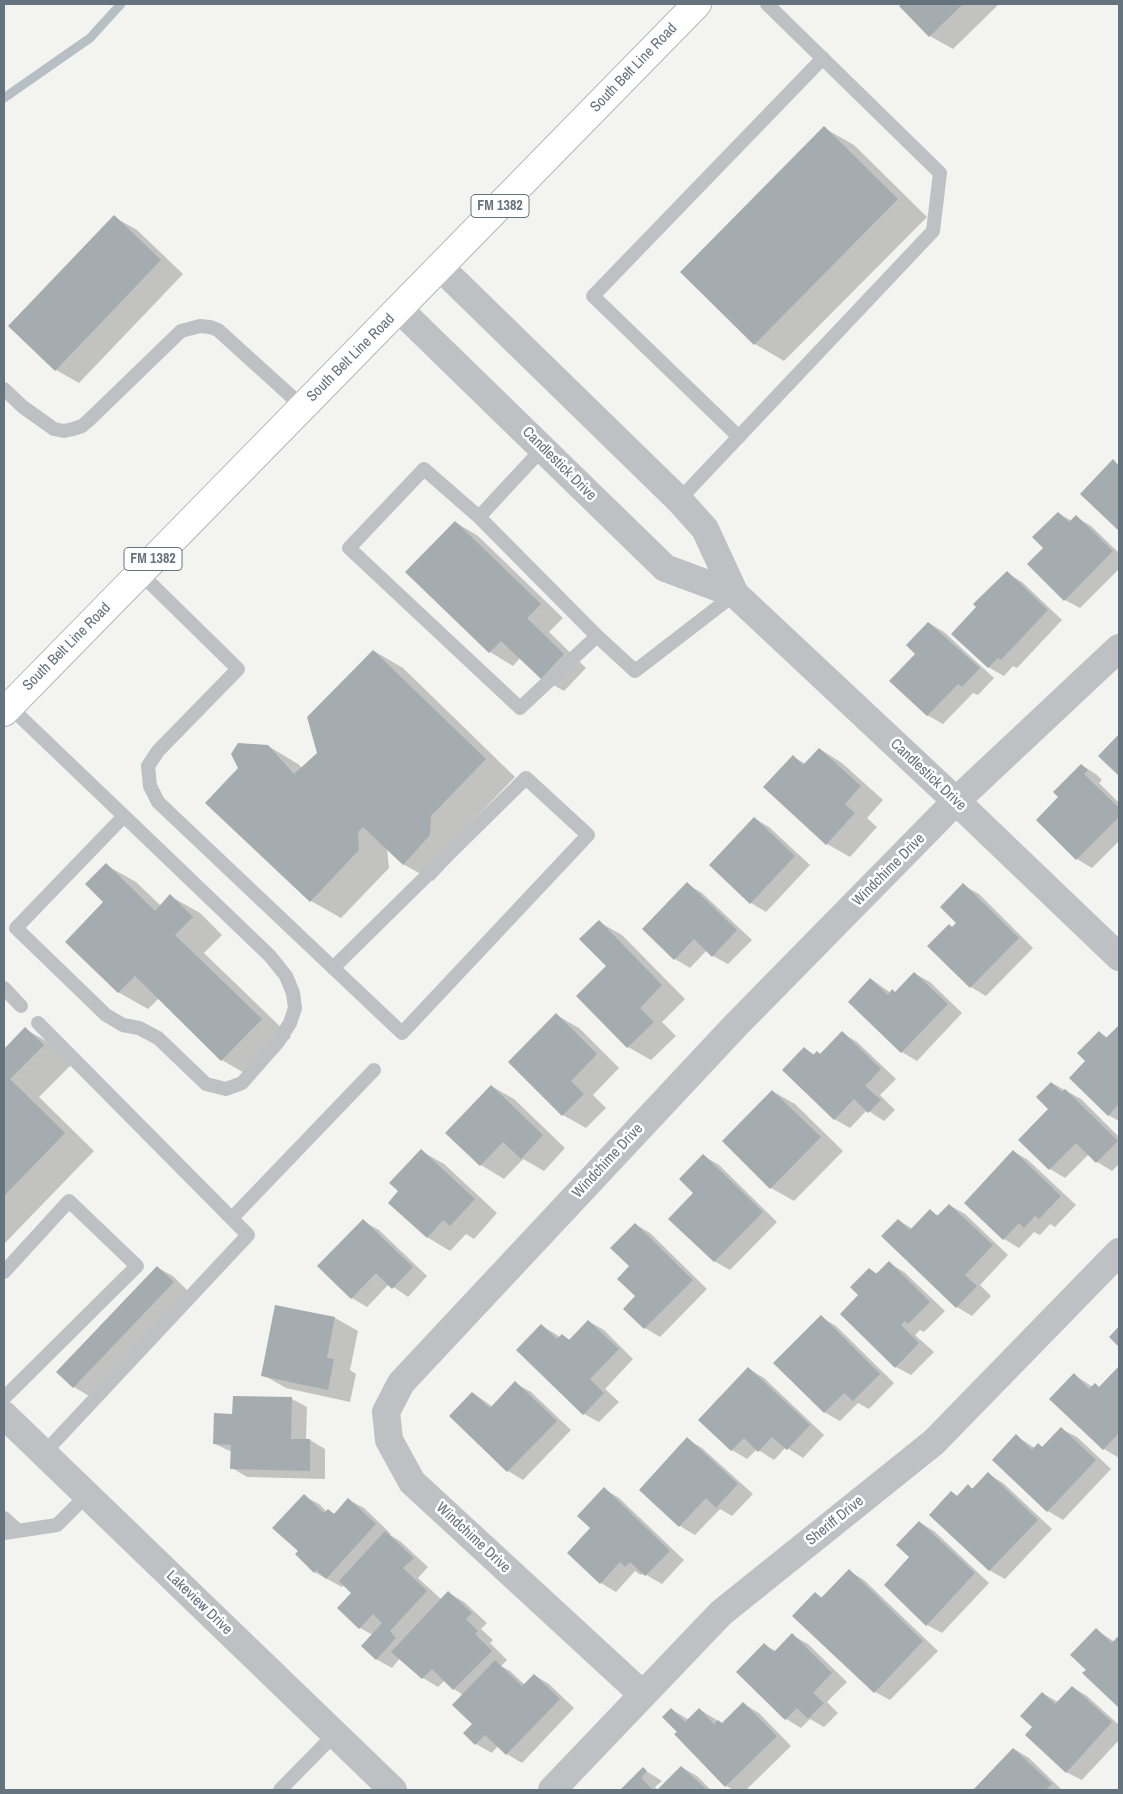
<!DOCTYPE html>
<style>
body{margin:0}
#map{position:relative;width:1123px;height:1794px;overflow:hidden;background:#f3f3f0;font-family:"Archivo Narrow",sans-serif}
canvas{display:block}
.frame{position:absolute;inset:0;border:5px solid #65737e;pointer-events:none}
</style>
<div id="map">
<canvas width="1123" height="1794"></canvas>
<div class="frame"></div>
</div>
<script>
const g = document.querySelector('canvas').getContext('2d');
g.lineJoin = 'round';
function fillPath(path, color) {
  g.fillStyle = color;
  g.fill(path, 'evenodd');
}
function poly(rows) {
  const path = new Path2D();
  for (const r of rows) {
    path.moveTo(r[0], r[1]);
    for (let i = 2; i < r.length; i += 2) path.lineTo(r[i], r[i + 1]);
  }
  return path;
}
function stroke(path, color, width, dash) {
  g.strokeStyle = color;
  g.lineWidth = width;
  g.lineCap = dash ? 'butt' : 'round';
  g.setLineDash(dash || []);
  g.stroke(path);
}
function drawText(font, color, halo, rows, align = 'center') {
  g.font = font + ' "Archivo Narrow",sans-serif';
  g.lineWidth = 5;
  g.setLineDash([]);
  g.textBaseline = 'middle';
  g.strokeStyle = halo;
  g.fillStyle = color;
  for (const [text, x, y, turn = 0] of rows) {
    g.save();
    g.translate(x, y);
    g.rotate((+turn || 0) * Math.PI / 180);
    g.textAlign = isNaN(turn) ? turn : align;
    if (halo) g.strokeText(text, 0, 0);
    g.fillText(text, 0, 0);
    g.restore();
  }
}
fillPath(poly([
 [903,4,999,4,953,49,930,36,900,6],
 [824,128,854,145,927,217,784,361,755,344],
 [114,217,137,230,183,274,79,383,56,370,10,326],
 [1113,461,1119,465,1119,529,1082,494],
 [1058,513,1072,521,1076,517,1091,526,1119,553,1119,569,1080,608,1065,600,1045,548],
 [455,522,478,536,563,618,549,632,586,668,564,691,541,678,520,658,513,666,490,652,407,572],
 [1007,573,1022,582,1062,620,1017,668,1013,666,1004,676,988,667,978,607],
 [929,623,944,632,994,678,978,695,973,693,943,724,927,715,917,654],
 [374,651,403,668,515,777,461,833,460,852,433,881,403,864,387,848,389,868,341,918,311,901,207,803,268,746,298,764,302,768,319,753],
 [820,749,842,763,883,800,867,818,877,827,850,857,827,844,793,757,806,764],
 [1081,765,1096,774,1102,780,1099,783,1119,803,1119,841,1092,868,1077,859,1037,820,1059,797],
 [754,818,769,827,810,865,766,912,751,903],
 [106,865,136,882,161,906,170,896,200,913,222,935,204,953,291,1037,251,1077,222,1060,159,998,148,1009,118,992,105,902],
 [687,884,702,893,752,940,728,964,713,956,707,950,690,968,675,959],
 [963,885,979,894,1033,948,986,996,971,987,953,928,958,923],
 [599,922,622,935,685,999,662,1022,676,1036,651,1060,628,1047,578,996,608,967],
 [914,973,930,982,962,1013,917,1061,902,1052,849,1002,871,979,891,993,896,993],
 [556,1015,579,1028,619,1068,593,1095,606,1108,586,1128,563,1115,509,1062],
 [1118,1027,1119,1028,1119,1121,1108,1115,1087,1061,1099,1032,1108,1038],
 [25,1029,55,1046,73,1063,39,1097,94,1151,4,1244,4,1050],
 [842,1033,857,1042,896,1079,880,1095,895,1110,884,1121,867,1110,850,1128,834,1119,804,1048,815,1055,820,1055],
 [1052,1083,1081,1099,1119,1137,1119,1164,1112,1171,1097,1162,1089,1154,1065,1178,1050,1169,1019,1140,1050,1109],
 [491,1086,514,1099,565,1148,544,1171,523,1159,504,1179,481,1165,446,1133],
 [772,1091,795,1104,843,1151,794,1201,771,1188],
 [421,1151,444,1164,497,1213,474,1239,466,1234,450,1251,427,1237,400,1191],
 [1013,1151,1028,1160,1076,1205,1055,1227,1050,1224,1040,1235,1034,1232,1019,1248,1004,1239,966,1203],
 [704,1156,719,1165,777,1222,730,1270,714,1261,695,1193],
 [949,1205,965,1214,1008,1255,980,1285,991,1296,972,1316,957,1307,898,1220,913,1229,930,1211,939,1216],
 [363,1221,379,1230,427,1276,408,1297,389,1284,367,1307,352,1298],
 [635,1224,650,1233,707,1289,660,1337,645,1328,637,1296,631,1266],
 [889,1263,904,1272,945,1311,924,1332,920,1330,915,1335,934,1352,911,1375,896,1367,869,1269,878,1274],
 [158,1268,173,1276,189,1292,89,1396,74,1387,57,1372],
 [821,1317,836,1326,894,1383,869,1409,858,1403,840,1421,824,1412],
 [335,1318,358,1331,350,1370,356,1374,350,1402,286,1388,263,1375],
 [588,1321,604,1330,633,1359,605,1389,619,1402,599,1422,584,1414,541,1325,560,1337,562,1335,570,1340],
 [1119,1368,1119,1458,1104,1449,1074,1375,1093,1387,1095,1385,1100,1388],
 [749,1369,764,1378,824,1435,803,1458,786,1447,774,1460,757,1449,747,1459,732,1450,700,1420],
 [515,1383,531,1392,571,1430,523,1480,508,1471,473,1393,493,1407],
 [292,1399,307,1407,306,1440,310,1440,325,1449,325,1479,247,1477,232,1468,232,1452,215,1444,234,1415],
 [1061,1429,1077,1437,1111,1469,1063,1520,1048,1511,1016,1436,1035,1448,1038,1445,1044,1447],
 [687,1439,702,1448,753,1494,732,1516,720,1509,695,1535,680,1526,641,1490],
 [988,1474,1003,1483,1052,1529,1005,1579,989,1570,951,1493,958,1496,968,1486,974,1489],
 [604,1489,619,1498,684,1560,662,1584,643,1573,641,1575,635,1571,616,1592,601,1583,592,1528],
 [304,1496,319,1504,327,1512,328,1511,335,1514,349,1500,364,1508,391,1534,390,1535,400,1541,428,1567,418,1578,442,1600,449,1593,464,1602,487,1623,481,1629,493,1640,490,1643,507,1660,501,1666,510,1671,525,1685,534,1675,549,1684,574,1708,522,1763,507,1754,498,1746,492,1753,476,1744,465,1733,474,1724,463,1695,454,1689,445,1680,438,1687,423,1678,400,1658,392,1668,376,1659,373,1635,360,1628,353,1593,344,1585,342,1587,314,1572,299,1550],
 [919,1522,934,1531,989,1583,942,1633,927,1625,910,1557],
 [849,1571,864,1580,938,1651,890,1700,875,1692,815,1593,823,1598],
 [1096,1630,1115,1642,1119,1637,1119,1706,1084,1673,1087,1670],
 [792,1635,808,1644,847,1682,827,1702,838,1713,824,1727,810,1719,801,1728,786,1719,738,1672,764,1645,776,1651],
 [1072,1687,1087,1696,1119,1725,1119,1740,1082,1780,1066,1772,1034,1727,1042,1693,1058,1702],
 [744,1704,759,1713,791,1746,746,1790,734,1790,726,1786,679,1732,671,1709,689,1720,699,1709,723,1724],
 [1014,1749,1029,1758,1062,1790,975,1790],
 [681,1767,697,1776,711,1790,659,1790],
 [643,1769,662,1781,655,1787,658,1790,622,1790]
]), '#0003');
stroke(poly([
 [4,98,90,38,121,4]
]), '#b6c0c4', 9);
fillPath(poly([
 [902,4,963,4,929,37,899,6],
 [824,126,898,199,754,345,680,272],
 [114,215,161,260,55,371,8,326],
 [1113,459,1119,466,1119,531,1080,494],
 [1058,512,1069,522,1076,515,1113,551,1064,601,1027,564,1043,548,1032,537],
 [455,521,541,604,527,618,564,654,541,679,501,641,489,653,405,572],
 [1007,571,1048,610,1001,660,998,658,988,668,951,634,976,607,973,604],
 [928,622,980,668,962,687,958,684,927,716,889,681,915,654,906,645],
 [373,650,486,759,431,816,430,835,403,865,363,827,358,832,359,850,310,902,205,803,238,768,231,754,238,743,268,745,294,774,317,753,307,717],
 [1119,734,1119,776,1098,756],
 [819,748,861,786,845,804,855,813,826,845,763,787,793,755,803,765],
 [1081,764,1088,770,1084,774,1119,808,1119,817,1076,860,1036,820,1058,797,1053,792],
 [754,817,795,856,750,904,709,865],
 [106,863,155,911,170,894,193,917,175,935,262,1019,221,1061,135,976,118,993,65,942,103,902,85,884],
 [687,882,737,930,712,957,694,939,674,960,642,929],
 [963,883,1019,938,970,988,927,946,949,924,952,927,956,923,940,907],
 [599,920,662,985,640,1008,654,1022,627,1048,576,996,606,966,579,939],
 [914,972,948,1004,901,1053,848,1002,870,978,888,995,892,989,895,992],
 [556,1013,597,1054,571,1081,584,1094,562,1116,508,1062],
 [1118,1026,1119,1027,1119,1104,1108,1116,1069,1078,1085,1061,1077,1053,1099,1031,1106,1038],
 [25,1027,44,1045,10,1079,65,1133,4,1196,4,1049],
 [842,1031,881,1069,865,1086,881,1100,868,1113,854,1099,834,1120,782,1070,804,1047,813,1055,817,1051,820,1054],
 [1051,1082,1062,1092,1065,1089,1118,1141,1096,1163,1076,1143,1049,1170,1018,1140,1048,1109,1036,1097],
 [491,1085,543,1135,521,1159,503,1142,480,1166,445,1133],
 [772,1090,821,1137,770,1189,722,1141],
 [421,1149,475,1199,450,1226,443,1220,427,1238,388,1203,398,1191,389,1183],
 [1013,1150,1061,1196,1039,1219,1035,1216,1024,1228,1019,1223,1003,1240,964,1203],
 [703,1154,763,1212,714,1262,668,1219,693,1193,679,1179],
 [949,1204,993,1245,965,1275,977,1286,956,1308,881,1236,898,1219,910,1230,930,1209,937,1216],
 [363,1219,413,1267,392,1289,376,1273,351,1299,317,1266],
 [635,1223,693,1280,644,1329,623,1309,635,1296,617,1279,629,1266,610,1248],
 [889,1261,930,1302,908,1324,905,1321,901,1325,919,1343,895,1368,840,1314,858,1295,850,1287,869,1268,876,1274],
 [157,1266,174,1282,73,1388,56,1372],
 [275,1305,335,1317,327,1358,334,1359,328,1390,261,1376],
 [821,1315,880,1374,853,1401,844,1393,824,1413,773,1363],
 [588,1320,619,1349,590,1379,604,1393,583,1415,516,1350,541,1324,557,1339,562,1334,569,1340],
 [1119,1326,1119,1347,1109,1337],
 [1119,1366,1119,1433,1103,1450,1049,1399,1074,1373,1089,1389,1095,1383,1099,1387],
 [748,1367,810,1425,787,1450,772,1437,758,1452,744,1438,731,1451,698,1420],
 [515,1381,557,1421,507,1472,449,1416,472,1392,490,1408],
 [233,1396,292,1397,291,1439,310,1439,310,1471,230,1469,231,1445,213,1444,214,1413,232,1414],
 [1061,1427,1096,1460,1047,1512,992,1460,1016,1434,1032,1450,1038,1443,1042,1447],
 [687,1437,738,1484,716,1508,706,1498,679,1527,639,1490],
 [988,1472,1038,1520,989,1571,929,1515,951,1491,957,1496,968,1484,972,1489],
 [604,1487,670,1551,645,1576,630,1562,625,1567,620,1562,600,1584,567,1553,590,1528,577,1516],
 [304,1494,324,1513,328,1509,334,1514,348,1498,376,1524,326,1579,316,1570,314,1573,295,1554,298,1551,272,1528],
 [919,1521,975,1573,926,1626,884,1585,909,1557,896,1545],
 [385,1531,414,1558,403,1568,427,1591,390,1631,396,1638,376,1660,361,1646,382,1623,373,1614,359,1629,337,1608,351,1593,339,1581],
 [849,1569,923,1641,874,1693,792,1616,815,1592,821,1598],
 [448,1591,472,1613,466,1619,478,1631,475,1634,492,1651,453,1690,432,1669,422,1679,391,1652],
 [1096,1628,1112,1643,1119,1635,1119,1708,1082,1673,1086,1670,1070,1655],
 [792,1633,832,1673,813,1693,824,1703,808,1719,797,1708,785,1720,736,1672,764,1643,774,1652],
 [495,1660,522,1686,534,1674,560,1699,506,1755,485,1735,475,1745,463,1733,472,1724,452,1705],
 [1072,1686,1112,1722,1066,1773,1025,1735,1032,1727,1020,1716,1042,1692,1055,1704],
 [743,1702,777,1736,725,1787,674,1734,677,1732,662,1717,671,1708,685,1722,699,1708,714,1724,718,1720,722,1723],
 [1013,1748,1052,1784,1046,1790,973,1790],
 [681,1766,707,1790,657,1790],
 [643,1767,647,1771,641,1778,653,1790,620,1790]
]), '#a5acb0');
const primary = poly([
 [4,712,697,4]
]);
stroke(primary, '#b3b6b9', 30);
stroke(poly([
 [4,389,23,407,54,429,64,431,73,429,82,426,89,420,181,331,200,326,210,327,218,330,303,407],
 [739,437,593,296,823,58],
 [543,448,479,517,424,469,349,548,520,708,597,636,635,671,735,594],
 [679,500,933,231,940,173,767,4],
 [479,517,597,636],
 [140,573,238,669,158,751,148,766,150,786,158,802,402,1033,588,835,526,778,333,968],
 [9,706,124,816,270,956,286,976,293,993,295,1008,290,1023,278,1042,242,1083,226,1089,206,1084,158,1038,139,1028,123,1025,106,1015,16,928,124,816],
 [4,988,21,1006],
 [38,1023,248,1235,44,1453],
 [232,1218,374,1070],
 [4,1272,69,1201,137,1266,4,1398],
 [4,1518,18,1531],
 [4,1533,57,1525,87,1495],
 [280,1790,335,1734]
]), '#bdc1c4', 14);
stroke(poly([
 [440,267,679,500,705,529,735,594,956,801,1119,957],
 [399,309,665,568,735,594],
 [4,1415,393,1790],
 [642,1694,412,1482,389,1440,386,1412,401,1383,736,1025,956,801,1119,648],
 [552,1790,721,1613,934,1442,1119,1252]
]), '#bdc1c4', 28);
stroke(primary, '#fff', 28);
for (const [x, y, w] of [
 [500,206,58],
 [153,559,58]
]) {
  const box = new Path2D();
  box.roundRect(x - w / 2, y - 11.5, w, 23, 4);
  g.fillStyle = '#fff';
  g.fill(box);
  stroke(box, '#65737e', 1);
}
drawText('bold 14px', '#65737e', null, [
 ["FM 1382",500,206],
 ["FM 1382",153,559]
]);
drawText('15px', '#65737e', '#fff', [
 ["South Belt Line Road",634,68,-46],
 ["South Belt Line Road",351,358,-45],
 ["Candlestick Drive",559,464,45],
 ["South Belt Line Road",67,647,-45],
 ["Candlestick Drive",928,775,43],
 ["Windchime Drive",889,870,-45],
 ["Windchime Drive",608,1161,-47],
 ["Sheriff Drive",835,1521,-39],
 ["Windchime Drive",473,1538,43],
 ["Lakeview Drive",199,1603,44]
]);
</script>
